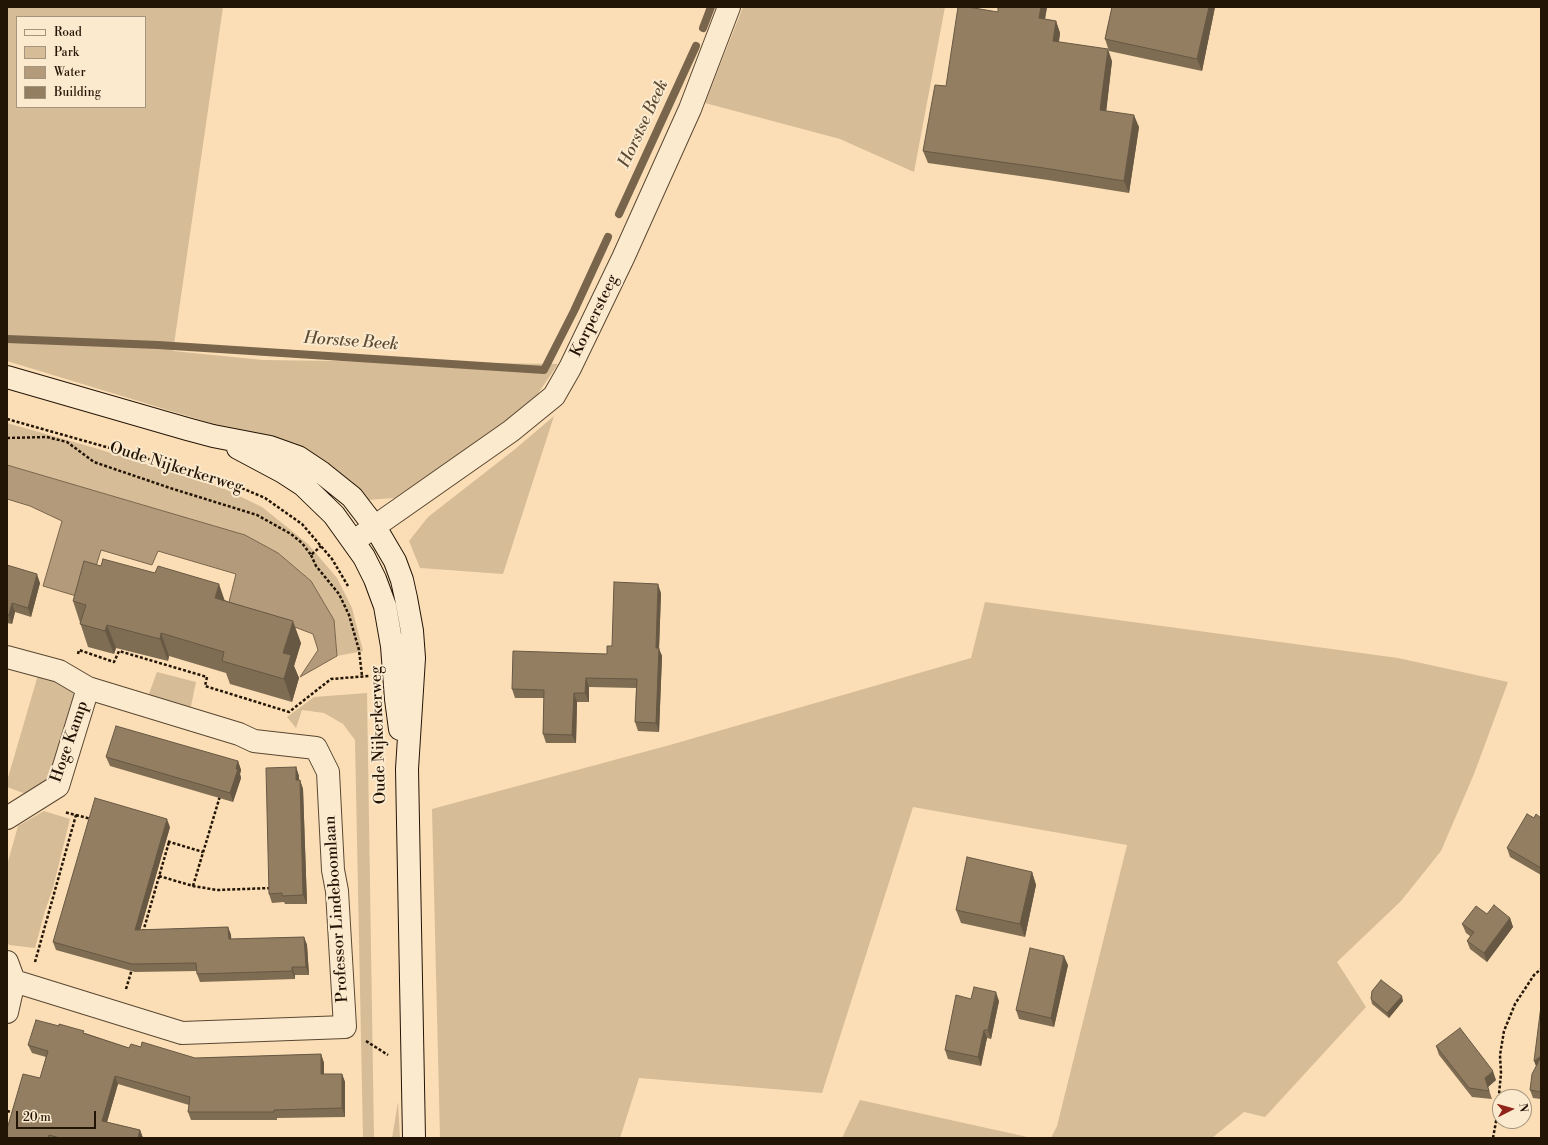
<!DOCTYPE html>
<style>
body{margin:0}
#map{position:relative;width:1548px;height:1145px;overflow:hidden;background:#fbdeb5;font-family:"Libre Bodoni",serif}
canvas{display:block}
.frame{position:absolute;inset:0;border:8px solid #231506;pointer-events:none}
.legend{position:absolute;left:16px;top:16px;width:130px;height:92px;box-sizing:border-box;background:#fceacf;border:1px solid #a5957f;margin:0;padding:5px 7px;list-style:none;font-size:12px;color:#231506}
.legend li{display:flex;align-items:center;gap:8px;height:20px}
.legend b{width:20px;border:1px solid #a5957f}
.north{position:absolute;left:1492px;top:1089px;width:40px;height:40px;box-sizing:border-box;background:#fceacf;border:1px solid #a5957f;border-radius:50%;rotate:84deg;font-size:11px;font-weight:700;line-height:16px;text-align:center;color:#231506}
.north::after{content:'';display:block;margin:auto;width:14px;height:18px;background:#8f2418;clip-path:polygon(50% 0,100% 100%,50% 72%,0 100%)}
.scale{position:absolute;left:16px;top:1111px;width:80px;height:18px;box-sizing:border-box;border:2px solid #231506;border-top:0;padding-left:5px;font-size:12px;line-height:14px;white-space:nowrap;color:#231506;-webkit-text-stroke:3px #fceacf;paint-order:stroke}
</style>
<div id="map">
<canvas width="1548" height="1145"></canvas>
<div class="frame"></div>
<ul class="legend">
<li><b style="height:5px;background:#fceacf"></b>Road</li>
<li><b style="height:11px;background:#d6bc97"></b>Park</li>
<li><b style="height:11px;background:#b29a7a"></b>Water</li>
<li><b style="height:11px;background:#937e61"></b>Building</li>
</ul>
<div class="north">N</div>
<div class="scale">20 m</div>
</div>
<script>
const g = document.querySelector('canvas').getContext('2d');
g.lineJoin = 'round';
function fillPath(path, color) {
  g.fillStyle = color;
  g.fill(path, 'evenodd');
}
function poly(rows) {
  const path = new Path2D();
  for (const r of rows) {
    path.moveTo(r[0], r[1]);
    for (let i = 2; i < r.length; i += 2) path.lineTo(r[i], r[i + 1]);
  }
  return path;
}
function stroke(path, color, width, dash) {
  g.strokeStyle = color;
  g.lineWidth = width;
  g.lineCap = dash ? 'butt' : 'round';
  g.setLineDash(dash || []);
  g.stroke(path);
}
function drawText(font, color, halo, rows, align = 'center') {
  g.font = font + ' "Libre Bodoni",serif';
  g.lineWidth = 4;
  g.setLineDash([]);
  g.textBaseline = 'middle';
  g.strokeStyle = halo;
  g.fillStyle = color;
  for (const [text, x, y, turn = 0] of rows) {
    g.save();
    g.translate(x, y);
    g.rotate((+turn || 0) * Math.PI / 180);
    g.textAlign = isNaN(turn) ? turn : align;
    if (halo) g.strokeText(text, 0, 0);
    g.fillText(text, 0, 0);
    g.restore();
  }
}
fillPath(poly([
 [7,7,223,7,173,351,263,360,558,364,535,398,499,428,394,498,368,500,230,429,7,361],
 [17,17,145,17,145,107,17,107],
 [743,7,945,7,914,172,840,139,705,103],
 [554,416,503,574,420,568,409,541,428,517,514,450],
 [7,423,95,448,225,489,262,507,308,544,337,578,352,608,363,651,337,656,334,620,311,581,278,553,245,535,7,465],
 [985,602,1398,658,1508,682,1474,774,1441,851,1401,901,1337,962,1366,1007,1265,1117,1244,1112,1212,1138,1051,1138,1057,1126,1127,845,913,807,822,1093,639,1078,620,1138,440,1138,432,809,670,745,971,658],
 [157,672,196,682,190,711,147,699],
 [38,675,69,684,74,696,71,714,51,780,26,794,7,787,7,781],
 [367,693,374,1138,363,1138,355,740,343,724,324,713,302,710,296,728,287,717,314,697],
 [44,811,70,819,53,888,45,911,35,948,9,945,7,941,7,865,18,826],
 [860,1100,1032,1138,842,1138],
 [398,1102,400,1138,392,1138]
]), '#d6bc97');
const water = poly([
 [7,465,245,535,278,553,311,581,334,620,337,656,300,677,318,650,313,634,229,602,236,574,158,551,152,565,101,550,86,599,43,586,62,521,30,506,7,499,7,465]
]);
fillPath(water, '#b29a7a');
stroke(water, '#79654c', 1);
stroke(poly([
 [703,28,711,7],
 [619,214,696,46],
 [7,339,158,345,544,370,574,311,608,237]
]), '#79654c', 8);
const street = poly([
 [354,541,511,431,554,396,570,368,623,258,690,109,729,7],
 [7,657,59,671,88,688,239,734,254,741,316,748,328,772,333,870,337,891,345,1027,182,1033,14,981],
 [7,818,58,786,88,688],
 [7,962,14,981,7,1012]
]);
const secondary = poly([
 [7,377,187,429,213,436,270,447,298,457,322,473,352,497,375,527,395,561,402,580,406,598,412,631,414,658,407,769,414,1138],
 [238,448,283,472,303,485,334,515,364,557,375,579,385,606,392,646,396,699,400,729]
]);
stroke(street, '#594732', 24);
stroke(secondary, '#231506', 24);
stroke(poly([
 [7,419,223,480,265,498,302,524,332,559,348,586],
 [7,438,47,437,67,442,94,462,170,488,257,515,291,534,302,543,311,555,321,546],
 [311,555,316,566,339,594,349,615,359,650,362,676],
 [78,654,79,650,114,662,119,651,207,677,205,686,289,712,331,679,369,676],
 [381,745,381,758],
 [76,815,91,819],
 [163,840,203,852],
 [159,876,193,886,217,890,271,888],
 [193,886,220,796],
 [143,932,169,842],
 [35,962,76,815,64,812],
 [126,989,132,969],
 [366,1041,388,1055],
 [7,1111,14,1113],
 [1493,1138,1497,1116,1501,1073,1500,1055,1504,1031,1515,1004,1534,975,1541,969]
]), '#231506', 2.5, [3, 2]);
stroke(street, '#fceacf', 22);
stroke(secondary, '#fceacf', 22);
fillPath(poly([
 [998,7,1047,7,1045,19,1056,21,1060,33,1059,42,1112,61,1106,111,1139,127,1129,193,1048,180,928,163,923,151,946,86,998,12],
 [1112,7,1215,7,1202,71,1109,51,1105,39],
 [7,565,40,583,31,617,15,612,12,624,7,623],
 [661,593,659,649,662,656,659,732,638,731,635,722,636,688,589,687,589,702,577,702,576,743,546,743,543,734,544,698,515,698,512,689,607,654,612,646],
 [225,600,301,643,294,666,299,678,292,702,230,684,226,673,169,656,168,661,116,648,114,654,88,647,73,601],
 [106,757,238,761,241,770,240,774,241,778,233,802,110,766],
 [296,767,299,776,299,780,300,780,303,789,307,904,285,904,284,902,272,903,269,894],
 [1534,818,1541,818,1541,875,1510,857,1507,848],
 [170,827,140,930,228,927,231,935,231,939,304,937,307,945,309,975,295,975,295,979,200,982,197,974,197,971,135,972,56,950,53,942],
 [1032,872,1036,885,1025,937,961,923,956,910],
 [1487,914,1510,918,1513,927,1487,962,1470,949,1467,941,1470,936,1466,933,1462,924],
 [1068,965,1054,1027,1019,1019,1016,1010],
 [971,999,999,1001,991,1039,987,1038,981,1066,948,1059,945,1050],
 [1371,999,1403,1001,1389,1018,1372,1004],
 [1541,1006,1541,1099,1533,1098,1530,1090,1536,1067],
 [85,1033,129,1048,141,1047,195,1058,321,1054,324,1063,324,1074,342,1074,345,1082,345,1117,277,1118,277,1120,191,1120,188,1112,189,1105,118,1084,107,1122,140,1130,143,1138,7,1138,40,1078,46,1057,32,1053,28,1045],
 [1436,1046,1496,1080,1488,1087,1492,1099,1472,1097,1439,1055]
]), '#7e6c53');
fillPath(poly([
 [1041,7,1047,7,1043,30,1039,18],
 [1209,7,1215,7,1202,71,1197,59],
 [1056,21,1060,33,1057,53,1053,41],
 [1108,49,1112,61,1105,122,1100,110],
 [1134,115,1139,127,1129,193,1124,181],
 [37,574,40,583,31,617,28,608],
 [219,584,227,607,215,598],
 [658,584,661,593,659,649,662,656,659,732,656,723,656,648],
 [12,603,15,612,12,624,9,615],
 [293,621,301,643,294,666,299,678,292,702,284,679,283,653],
 [107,625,116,648,114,654,105,631],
 [161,633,169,656,168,661,160,639],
 [586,678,589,687,589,702,585,693],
 [574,693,577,702,576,743,572,735],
 [238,761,241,770,240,774,241,778,233,802,230,793],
 [296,767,299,776,299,789,296,780],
 [300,780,303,789,307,904,303,895],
 [167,819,170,827,138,938,135,930],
 [1032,872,1036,885,1025,937,1020,924],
 [1510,918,1513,927,1487,962,1484,953],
 [228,927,231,935,232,947,229,939],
 [304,937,307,945,309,975,306,967],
 [1064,956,1068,965,1054,1027,1051,1018],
 [292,967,295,975,295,979,292,971],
 [996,992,999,1001,991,1039,988,1030],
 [1402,996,1403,1001,1389,1018,1387,1013],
 [984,1030,987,1038,981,1066,978,1057],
 [321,1054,324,1063,324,1083,321,1074],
 [1541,1056,1541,1066,1537,1069,1534,1061],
 [1493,1071,1496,1080,1488,1087,1492,1099,1485,1078],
 [342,1074,345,1082,345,1117,342,1108],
 [115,1076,118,1084,105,1129,102,1121],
 [140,1130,143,1138,138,1138]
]), '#675844');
const building = poly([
 [958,7,968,7,998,12,998,7,1041,7,1039,18,1056,21,1053,41,1108,49,1100,110,1134,115,1124,181,1044,168,923,151,935,85,946,86,958,7],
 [1112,7,1209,7,1197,59,1105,39,1112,7],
 [103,559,155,573,158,566,219,584,215,598,293,621,283,653,291,655,284,679,222,661,224,652,161,633,160,639,107,625,105,631,80,624,86,605,73,601,84,561,101,566,103,559],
 [7,565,37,574,28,608,12,603,9,615,7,615,7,565],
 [614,582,658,584,656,648,659,648,656,723,635,722,637,679,586,678,585,693,574,693,572,735,543,734,544,690,512,689,513,651,607,654,607,646,612,646,614,582],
 [116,726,238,761,236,769,238,769,230,793,106,757,116,726],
 [296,767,296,780,300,780,303,895,282,896,282,893,269,894,266,768,296,767],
 [95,798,167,819,135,930,228,927,229,939,304,937,306,967,292,967,292,971,197,974,196,963,132,964,53,942,95,798],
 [1527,814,1534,818,1536,814,1541,818,1541,868,1507,848,1527,814],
 [967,857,1032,872,1020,924,956,910,967,857],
 [1494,905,1510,918,1484,953,1467,941,1474,932,1462,924,1476,906,1487,914,1494,905],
 [1030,948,1064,956,1051,1018,1016,1010,1030,948],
 [1381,980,1402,996,1387,1013,1371,999,1372,991,1381,980],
 [974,987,996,992,988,1030,984,1030,978,1057,945,1050,956,995,971,999,974,987],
 [1541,1006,1541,1056,1534,1061,1541,1006],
 [36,1020,59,1026,59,1024,84,1031,83,1033,129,1048,131,1044,141,1047,142,1042,195,1058,321,1054,321,1074,342,1074,342,1108,274,1110,274,1112,188,1112,190,1097,115,1076,102,1121,140,1130,138,1138,60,1138,49,1135,48,1138,7,1138,7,1129,23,1074,40,1078,48,1051,28,1045,36,1020],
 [1460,1028,1493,1071,1485,1078,1489,1091,1469,1088,1436,1046,1460,1028],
 [1541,1057,1541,1092,1530,1090,1532,1074,1541,1057]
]);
fillPath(building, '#937e61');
stroke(building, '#675844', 1);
drawText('16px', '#231506', '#fceacf', [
 ["Korpersteeg",595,316,-64],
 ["Oude Nijkerkerweg",176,468,17],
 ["Oude Nijkerkerweg",379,735,-92],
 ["Hoge Kamp",70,742,-71],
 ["Professor Lindeboomlaan",337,909,-94]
]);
drawText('italic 17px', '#5c4a34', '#fceacf', [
 ["Horstse Beek",644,124,-65],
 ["Horstse Beek",351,342,4]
]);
</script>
